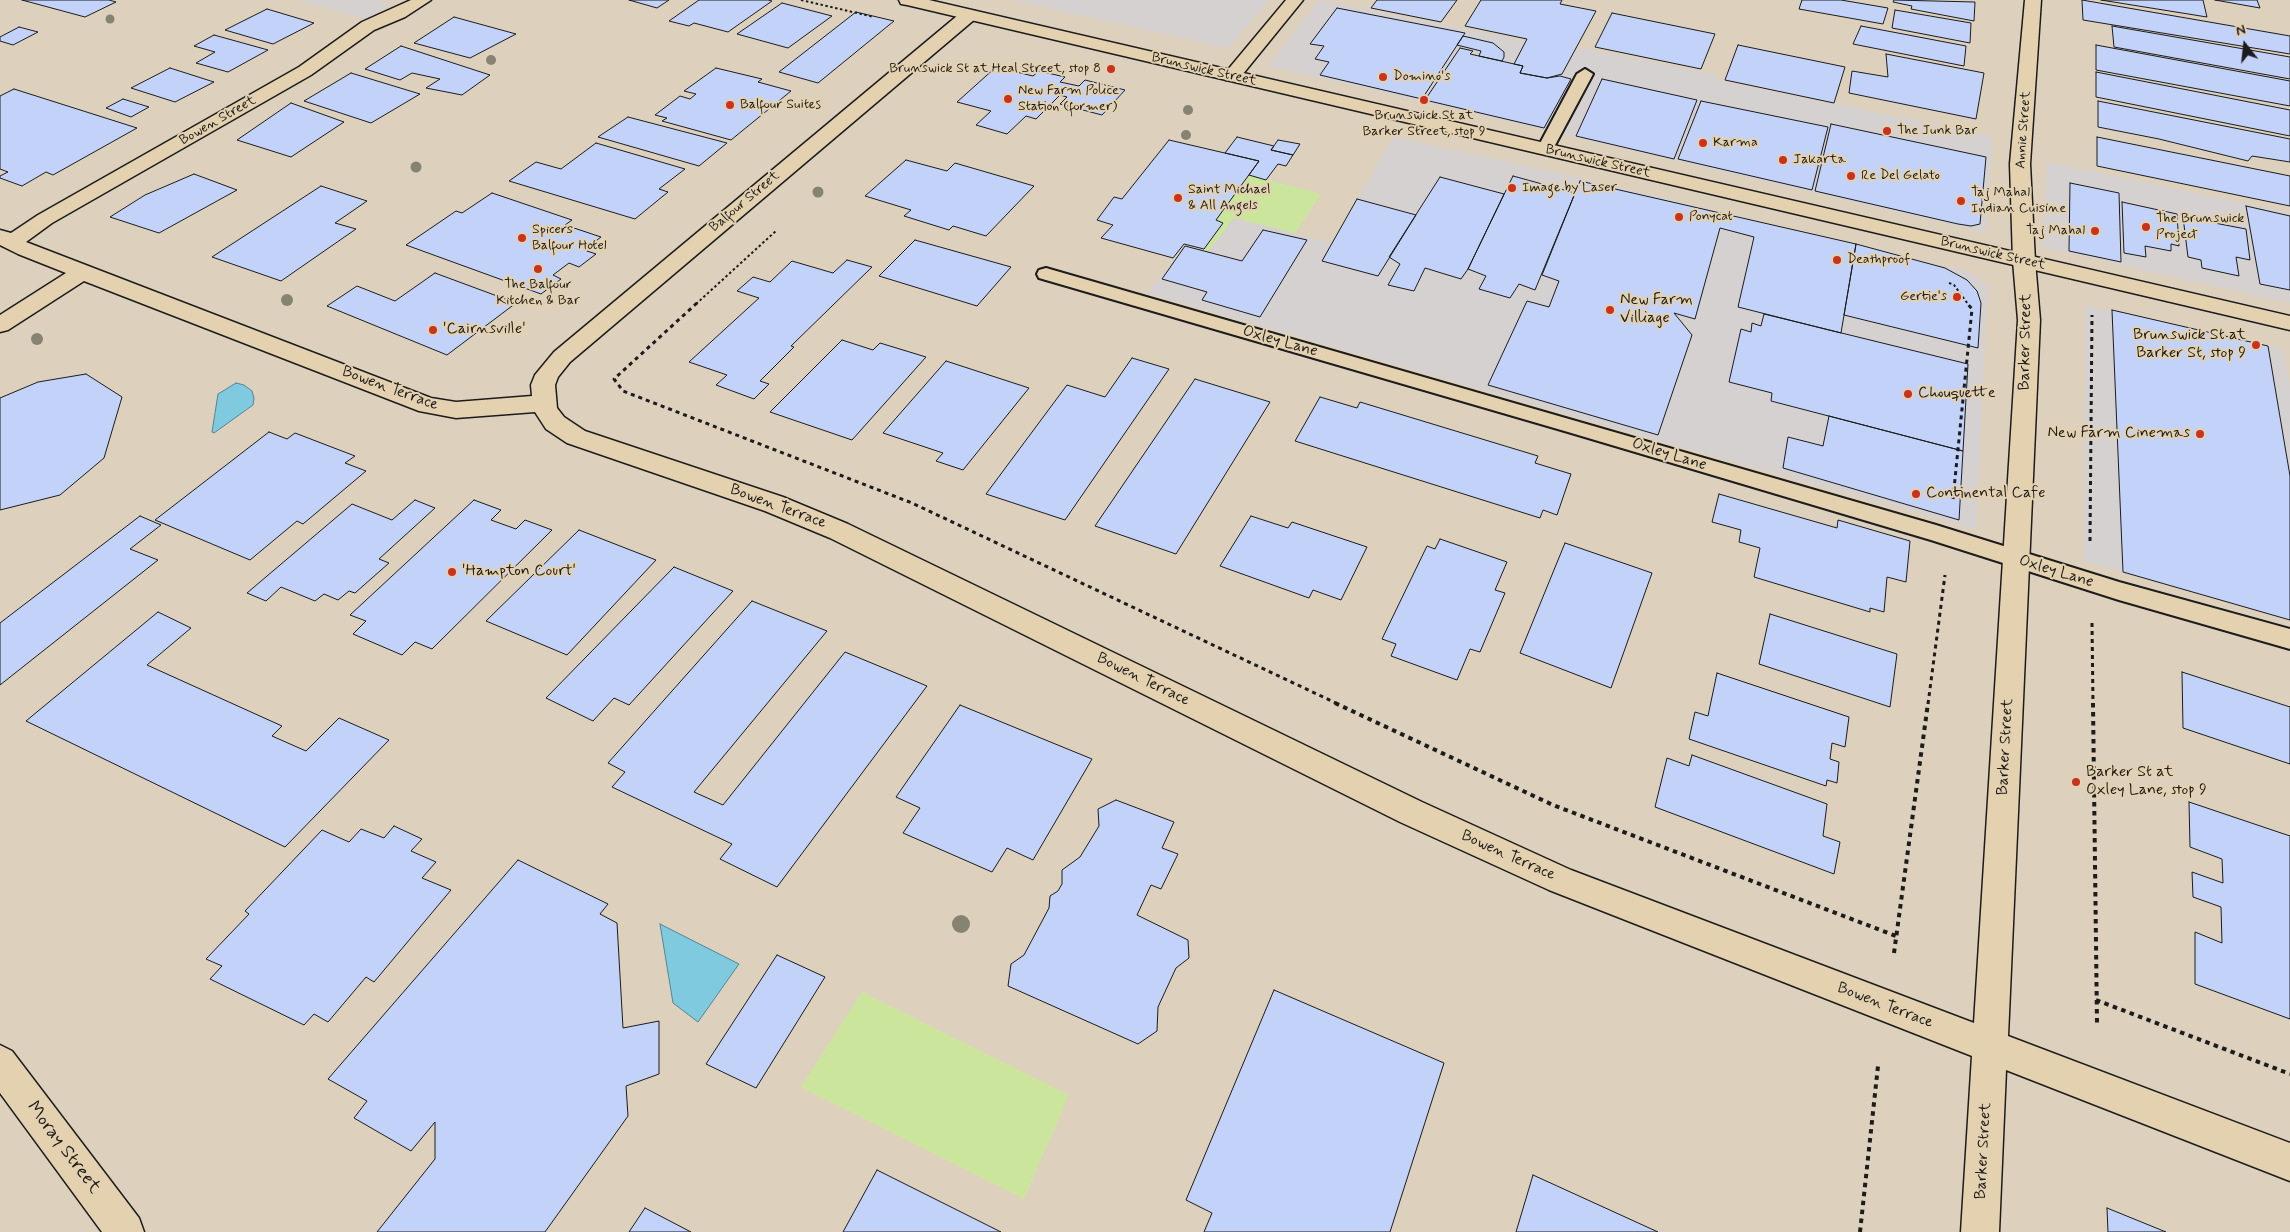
<!DOCTYPE html>
<style>
body{margin:0}
#map{position:relative;width:2290px;height:1232px;overflow:hidden;background:#ddd1be;font-family:Mynerve,sans-serif}
canvas{display:block}
.north{position:absolute;left:2220px;top:20px;width:50px;height:50px;-webkit-text-stroke:4px #e3d1af;paint-order:stroke;rotate:344deg;font-size:14px;font-weight:700;line-height:20px;text-align:center;color:#1c1c1c}
.north::after{content:'';display:block;margin:auto;width:18px;height:22px;background:#1c1c1c;clip-path:polygon(50% 0,100% 100%,50% 72%,0 100%)}
</style>
<div id="map">
<canvas width="2290" height="1232"></canvas>
<div class="north">N</div>
</div>
<script>
const g = document.querySelector('canvas').getContext('2d');
g.lineJoin = 'round';
function fillPath(path, color) {
  g.fillStyle = color;
  g.fill(path, 'evenodd');
}
function poly(rows) {
  const path = new Path2D();
  for (const r of rows) {
    path.moveTo(r[0], r[1]);
    for (let i = 2; i < r.length; i += 2) path.lineTo(r[i], r[i + 1]);
  }
  return path;
}
function stroke(path, color, width, dash) {
  g.strokeStyle = color;
  g.lineWidth = width;
  g.lineCap = dash ? 'butt' : 'round';
  g.setLineDash(dash || []);
  g.stroke(path);
}
function drawText(font, color, halo, rows, align = 'center') {
  g.font = font + ' Mynerve,sans-serif';
  g.lineWidth = 4;
  g.setLineDash([]);
  g.textBaseline = 'middle';
  g.strokeStyle = halo;
  g.fillStyle = color;
  for (const [text, x, y, turn = 0] of rows) {
    g.save();
    g.translate(x, y);
    g.rotate((+turn || 0) * Math.PI / 180);
    g.textAlign = isNaN(turn) ? turn : align;
    if (halo) g.strokeText(text, 0, 0);
    g.fillText(text, 0, 0);
    g.restore();
  }
}
fillPath(poly([
 [298,0,375,0,391,5,366,19],
 [1012,0,1270,0,1228,48],
 [1319,0,1581,52,1583,48,1718,75,1716,80,1993,136,1986,233,1268,66],
 [1393,137,1576,177,1972,273,1988,287,1976,529,1660,441,1147,293,1185,245,1208,251,1234,218,1332,243],
 [2047,162,2290,213,2290,303,2042,247],
 [2085,305,2283,349,2290,388,2290,620,2084,561]
]), '#d5d1d0');
fillPath(poly([
 [1249,175,1321,194,1295,233,1234,218,1208,251,1204,249,1223,223,1216,220],
 [862,992,1069,1095,1024,1199,801,1087]
]), '#cbe69c');
const water = poly([
 [236,383,244,385,252,391,254,398,253,405,214,433,212,432,218,394,236,383],
 [660,924,739,964,698,1022,673,1003,660,924]
]);
fillPath(water, '#7fcadf');
stroke(water, '#578491', 1);
const building = poly([
 [22,0,109,0,116,2,85,17,22,0],
 [629,0,669,0,657,8,629,0],
 [699,0,768,0,772,1,728,32,694,23,689,26,669,21,699,0],
 [1377,0,1457,0,1441,22,1371,8,1377,0],
 [1481,0,1562,0,1560,4,1596,11,1562,74,1547,78,1520,73,1523,66,1514,64,1527,39,1465,26,1481,0],
 [1802,0,1841,0,1888,8,1883,24,1799,9,1802,0],
 [1894,0,1975,2,1974,21,1911,9,1912,6,1893,2,1894,0],
 [2082,0,2290,36,2290,54,2083,20,2082,0],
 [2101,0,2203,0,2207,17,2101,0],
 [2215,0,2257,0,2260,8,2215,0],
 [782,3,832,16,788,48,737,34,782,3],
 [1337,8,1465,33,1422,99,1320,75,1329,62,1315,59,1324,46,1310,44,1337,8],
 [267,9,314,23,273,44,225,30,267,9],
 [1895,10,1971,23,1970,43,1892,28,1895,10],
 [856,12,894,21,818,83,779,72,856,12],
 [1612,13,1715,34,1701,69,1595,47,1612,13],
 [454,17,516,34,470,58,414,43,454,17],
 [1861,26,1966,46,1964,66,1853,44,1861,26],
 [2112,26,2290,57,2290,79,2114,47,2112,26],
 [19,27,38,32,13,45,0,41,0,37,19,27],
 [214,35,268,50,228,72,196,63,215,52,194,46,214,35],
 [1463,36,1493,43,1504,52,1504,57,1502,61,1479,56,1481,51,1457,45,1463,36],
 [1738,45,1845,67,1834,103,1725,80,1738,45],
 [2096,45,2290,81,2290,106,2096,70,2096,45],
 [401,46,490,75,462,95,426,88,440,79,412,73,400,80,365,69,401,46],
 [1460,48,1473,51,1470,54,1523,66,1520,73,1547,78,1560,76,1571,79,1544,128,1425,100,1460,48],
 [1886,54,1984,73,1976,119,1849,93,1852,71,1888,77,1886,54],
 [996,67,1033,76,1039,71,1065,77,1060,82,1079,86,1085,80,1125,90,1102,115,1060,104,1067,97,1060,95,1036,119,1026,116,1007,134,976,125,991,111,957,102,996,67],
 [170,68,214,82,175,102,131,88,170,68],
 [716,68,762,79,758,82,791,91,731,140,662,121,667,118,655,115,680,96,690,99,696,94,684,91,716,68],
 [2096,72,2290,110,2290,136,2096,97,2096,72],
 [351,73,420,94,371,123,304,101,351,73],
 [1602,79,1697,100,1674,159,1576,136,1602,79],
 [14,89,137,128,53,175,46,172,22,186,0,178,0,176,8,172,0,169,0,96,14,89],
 [123,99,149,107,131,117,106,108,123,99],
 [1701,101,1828,127,1812,190,1678,159,1701,101],
 [2098,101,2290,139,2290,162,2252,156,2248,161,2159,139,2098,127,2098,101],
 [291,103,344,122,291,157,237,140,291,103],
 [628,117,727,143,699,166,598,137,628,117],
 [1831,124,1986,157,1980,224,1971,226,1958,224,1815,191,1831,124],
 [1237,137,1274,146,1271,150,1293,155,1286,166,1278,164,1266,180,1249,175,1259,161,1225,153,1237,137],
 [2097,137,2290,176,2290,206,2097,166,2097,137],
 [1169,140,1259,161,1216,220,1223,223,1204,249,1184,244,1173,258,1101,238,1113,225,1097,220,1114,197,1122,199,1169,140],
 [1278,140,1300,144,1293,155,1271,150,1278,140],
 [596,143,685,169,659,189,668,192,635,219,509,181,536,162,561,169,596,143],
 [906,160,947,171,955,163,1034,186,986,236,953,226,949,230,904,216,911,210,865,196,906,160],
 [194,174,237,190,159,233,110,217,145,195,194,174],
 [1513,176,1575,193,1535,290,1519,284,1510,298,1479,289,1486,276,1468,269,1513,176],
 [1440,177,1504,194,1468,269,1461,279,1425,268,1414,291,1388,285,1400,264,1389,257,1440,177],
 [1580,181,1856,244,1841,333,1738,307,1754,237,1720,228,1695,319,1674,313,1692,335,1658,435,1488,385,1527,301,1549,307,1559,281,1542,275,1580,181],
 [2070,183,2119,193,2121,262,2069,251,2070,183],
 [321,186,367,201,335,223,356,229,281,281,212,257,321,186],
 [492,193,572,220,565,225,601,237,584,250,596,254,579,267,569,263,553,275,561,279,541,294,406,245,456,211,462,213,492,193],
 [1357,199,1416,215,1378,276,1322,261,1357,199],
 [2122,202,2177,214,2179,246,2171,244,2171,251,2145,246,2146,257,2124,253,2122,202],
 [2246,206,2290,216,2290,290,2260,284,2246,206],
 [2183,217,2246,229,2250,260,2236,257,2239,276,2202,268,2201,260,2188,257,2183,217],
 [1263,230,1307,240,1260,317,1202,300,1207,292,1162,279,1185,246,1242,261,1263,230],
 [915,240,1011,267,977,306,879,276,915,240],
 [1856,244,1945,268,1967,280,1977,291,1981,303,1978,348,1844,315,1856,244],
 [847,260,872,267,791,346,794,347,760,381,769,384,754,399,716,385,727,375,689,362,759,298,737,291,753,277,770,282,792,261,833,273,847,260],
 [435,273,516,303,447,355,327,306,357,286,395,301,435,273],
 [2112,310,2268,346,2290,476,2290,620,2123,572,2112,310],
 [1764,314,1968,364,1963,451,1771,401,1772,393,1729,382,1741,329,1751,332,1752,323,1761,326,1764,314],
 [842,340,873,350,880,343,926,357,852,440,770,412,842,340],
 [1132,358,1169,369,1065,520,986,494,1067,385,1105,397,1132,358],
 [946,361,1029,388,963,470,936,461,943,453,883,433,946,361],
 [86,374,122,397,104,458,60,495,0,510,0,398,38,382,86,374],
 [1195,379,1270,402,1176,554,1095,526,1195,379],
 [1320,397,1357,408,1360,402,1538,456,1535,463,1571,474,1557,515,1543,510,1540,518,1295,441,1320,397],
 [1829,416,1963,451,1959,520,1783,468,1788,437,1823,446,1829,416],
 [269,432,287,439,295,433,355,456,345,463,366,471,303,524,297,521,250,560,155,520,269,432],
 [1719,494,1837,528,1838,520,1910,541,1906,582,1887,577,1884,612,1870,608,1870,612,1754,577,1760,548,1739,542,1741,530,1712,522,1719,494],
 [415,500,435,508,379,559,389,563,355,593,349,591,338,600,324,594,315,601,281,587,266,601,247,593,352,504,392,520,415,500],
 [474,500,501,510,491,520,516,529,525,520,552,530,432,649,415,642,402,655,353,634,366,621,350,615,474,500],
 [140,516,161,525,130,549,158,560,0,685,0,623,140,516],
 [1251,516,1288,528,1292,522,1367,547,1341,600,1313,590,1309,598,1220,566,1251,516],
 [579,530,656,560,567,655,486,621,579,530],
 [1440,539,1507,562,1495,590,1505,593,1480,652,1470,649,1457,680,1391,656,1396,644,1382,639,1427,546,1435,549,1440,539],
 [1565,543,1652,573,1611,688,1520,653,1565,543],
 [674,567,733,591,629,705,614,698,593,721,546,698,674,567],
 [752,601,827,631,694,792,723,805,845,652,927,686,777,887,720,859,732,844,612,787,625,772,608,763,752,601],
 [158,612,191,628,147,665,282,726,272,736,306,751,339,718,389,740,285,847,26,721,158,612],
 [1770,614,1897,654,1890,707,1759,664,1770,614],
 [2182,672,2290,707,2290,764,2183,728,2182,672],
 [1717,673,1849,717,1845,747,1832,743,1830,759,1839,762,1837,783,1827,780,1826,786,1689,739,1695,712,1708,716,1717,673],
 [960,705,1092,759,1033,860,1007,848,992,872,903,833,920,808,896,797,960,705],
 [1692,755,1827,804,1823,836,1840,842,1834,874,1655,807,1667,758,1689,766,1692,755],
 [1116,800,1174,822,1162,848,1178,854,1161,889,1151,885,1137,915,1188,940,1189,958,1176,968,1158,1007,1157,1031,1138,1044,1008,986,1011,964,1024,955,1049,908,1050,896,1058,891,1062,884,1062,870,1080,857,1099,826,1098,809,1116,800],
 [2189,802,2290,836,2290,1019,2195,984,2195,932,2222,943,2221,907,2193,897,2192,872,2223,883,2222,859,2190,847,2189,802],
 [394,826,422,839,411,851,436,862,422,878,451,890,374,982,366,977,328,1022,314,1014,304,1025,210,979,222,966,206,959,249,914,245,911,322,830,349,842,361,829,384,838,394,826],
 [518,860,608,904,600,914,617,923,623,1028,659,1021,659,1074,626,1086,628,1116,545,1232,377,1232,435,1159,435,1122,411,1151,354,1118,367,1101,328,1079,518,860],
 [777,955,825,977,756,1088,706,1064,777,955],
 [1274,990,1444,1063,1390,1232,1204,1232,1212,1213,1186,1200,1274,990],
 [877,1170,1001,1232,843,1232,877,1170],
 [1533,1175,1658,1232,1516,1232,1533,1175],
 [645,1208,691,1232,629,1232,645,1208],
 [2107,1208,2166,1232,2108,1232,2107,1208]
]);
fillPath(building, '#c3d2f9');
stroke(building, '#1c1c1c', 1);
const service = poly([
 [1585,69,1593,74,1553,149,1551,153,1539,153,1537,149,1577,74,1585,69],
 [1046,268,1936,525,2119,582,2290,629,2290,649,2119,600,1931,540,1568,432,1039,278,1037,274,1039,270,1046,268]
]);
const minor = poly([
 [411,0,431,0,405,17,374,30,311,75,52,223,26,242,431,398,456,402,532,396,531,385,535,375,554,352,963,11,975,11,977,15,975,19,570,362,558,377,555,385,557,408,564,417,585,431,783,497,848,524,1422,802,1571,870,1974,1023,2018,320,2013,261,2016,256,2024,255,2032,256,2035,261,2040,320,2008,1036,2290,1143,2290,1181,2006,1070,1999,1232,1961,1232,1972,1056,1549,890,1400,822,830,538,765,511,567,443,546,429,535,412,456,418,419,411,84,281,8,330,0,332,0,315,66,273,18,254,0,245,0,230,11,233,38,215,299,67,362,22,411,0],
 [1286,0,1303,0,1238,80,1226,80,1223,76,1226,72,1286,0],
 [0,1045,12,1051,139,1218,144,1232,102,1232,0,1093,0,1045]
]);
const tertiary = poly([
 [2025,0,2041,0,2030,164,2035,261,2032,266,2024,267,2016,266,2013,261,2010,164,2025,0]
]);
const secondary = poly([
 [899,0,929,0,2290,316,2290,330,907,5,901,4,899,0]
]);
stroke(service, '#1c1c1c', 4);
stroke(minor, '#1c1c1c', 3);
stroke(tertiary, '#1c1c1c', 3);
stroke(secondary, '#1c1c1c', 3);
stroke(poly([
 [801,0,874,17],
 [1949,283,1954,285,1968,304],
 [696,304,777,230]
]), '#1c1c1c', 2, [2.5, 2.5]);
stroke(poly([
 [697,303,614,379,623,391,912,503,1338,704],
 [1953,499,1972,309,1967,303],
 [2090,541,2092,315],
 [2092,623,2093,704],
 [1928,704,1945,575]
]), '#1c1c1c', 3, [4, 4]);
stroke(poly([
 [1335,703,1553,805,1896,936],
 [2093,703,2097,1023],
 [1894,953,1928,703],
 [2096,1000,2290,1074],
 [1860,1232,1878,1066]
]), '#1c1c1c', 4, [4.5, 4.5]);
fillPath(service, '#e3d1af');
fillPath(minor, '#e3d1af');
fillPath(tertiary, '#e3d1af');
fillPath(secondary, '#e3d1af');
g.fillStyle = '#868373';
for (const [x, y, r] of [
 [110,19,4.5],
 [491,60,5],
 [1188,110,5],
 [1186,135,5],
 [416,167,5.5],
 [818,192,5.5],
 [287,300,6],
 [37,339,6],
 [961,924,9]
]) {
  g.beginPath();
  g.arc(x, y, r, 0, 2 * Math.PI);
  g.fill();
}
for (const [x, y, r, color] of [
 [1111,69,5,"#c8321e"],
 [1383,77,5,"#c8321e"],
 [1008,99,5,"#c8321e"],
 [1424,100,5,"#c8321e"],
 [730,105,5,"#c8321e"],
 [1887,131,5,"#c8321e"],
 [1703,143,5,"#c8321e"],
 [1783,160,5,"#c8321e"],
 [1851,176,5,"#c8321e"],
 [1512,188,5,"#c8321e"],
 [1178,198,5,"#c8321e"],
 [1961,201,5,"#c8321e"],
 [1679,217,5,"#c8321e"],
 [2146,227,5,"#c8321e"],
 [2095,231,5,"#c8321e"],
 [522,238,5,"#c8321e"],
 [1837,260,5,"#c8321e"],
 [538,269,5,"#c8321e"],
 [1957,297,5,"#c8321e"],
 [1610,310,5,"#c8321e"],
 [433,330,5,"#c8321e"],
 [2256,345,5,"#c8321e"],
 [1908,394,5,"#c8321e"],
 [2200,434,5,"#c8321e"],
 [1916,494,5,"#c8321e"],
 [452,572,5,"#c8321e"],
 [2076,782,5,"#c8321e"]
]) {
  const dot = new Path2D();
  dot.arc(x, y, r, 0, 2 * Math.PI);
  g.fillStyle = color;
  g.fill(dot);
  stroke(dot, '#e3d1af', 2);
}
drawText('14px', '#1c1c1c', '#e3d1af', [
 ["Brunswick St at Heal Street, stop 8",1101,69,"right"],
 ["Domino's",1393,77],
 ["New Farm Police",1018,91],
 ["Station (former)",1018,107],
 ["Balfour Suites",740,105],
 ["Brunswick St at",1424,116,"center"],
 ["Barker Street, stop 9",1424,132,"center"],
 ["The Junk Bar",1897,131],
 ["Karma",1713,143],
 ["Jakarta",1793,160],
 ["Re Del Gelato",1861,176],
 ["Image by Laser",1522,188],
 ["Saint Michael",1188,190],
 ["& All Angels",1188,206],
 ["Taj Mahal",1971,193],
 ["Indian Cuisine",1971,209],
 ["Ponycat",1689,217],
 ["The Brunswick",2156,219],
 ["Project",2156,235],
 ["Spicers",532,230],
 ["Balfour Hotel",532,246],
 ["Taj Mahal",2085,231,"right"],
 ["Deathproof",1847,260],
 ["The Balfour",538,285,"center"],
 ["Kitchen & Bar",538,301,"center"],
 ["Gertie's",1947,297,"right"]
], 'left');
drawText('14px', '#1c1c1c', '#e3d1af', [
 ["Brunswick Street",1204,70,13],
 ["Bowen Street",218,121,-30],
 ["Annie Street",2024,130,-86],
 ["Brunswick Street",1598,162,13],
 ["Balfour Street",745,202,-40],
 ["Brunswick Street",1993,254,13]
]);
drawText('16px', '#1c1c1c', '#e3d1af', [
 ["New Farm",1620,301],
 ["Villiage",1620,319],
 ["'Cairnsville'",443,330],
 ["Brunswick St at",2246,336,"right"],
 ["Barker St, stop 9",2246,354,"right"],
 ["Chouquette",1918,394],
 ["New Farm Cinemas",2190,434,"right"],
 ["Continental Cafe",1926,494],
 ["'Hampton Court'",462,572],
 ["Barker St at",2086,773],
 ["Oxley Lane, stop 9",2086,791]
], 'left');
drawText('16px', '#1c1c1c', '#e3d1af', [
 ["Oxley Lane",1280,342,16],
 ["Barker Street",2026,342,-89],
 ["Bowen Terrace",390,389,20],
 ["Oxley Lane",1669,455,17],
 ["Bowen Terrace",778,507,20],
 ["Oxley Lane",2056,572,17],
 ["Bowen Terrace",1143,680,26],
 ["Barker Street",2006,747,-87],
 ["Bowen Terrace",1508,856,24],
 ["Bowen Terrace",1885,1006,21],
 ["Barker Street",1984,1151,-87]
]);
drawText('19px', '#1c1c1c', '#e3d1af', [
 ["Moray Street",63,1148,53]
]);
</script>
